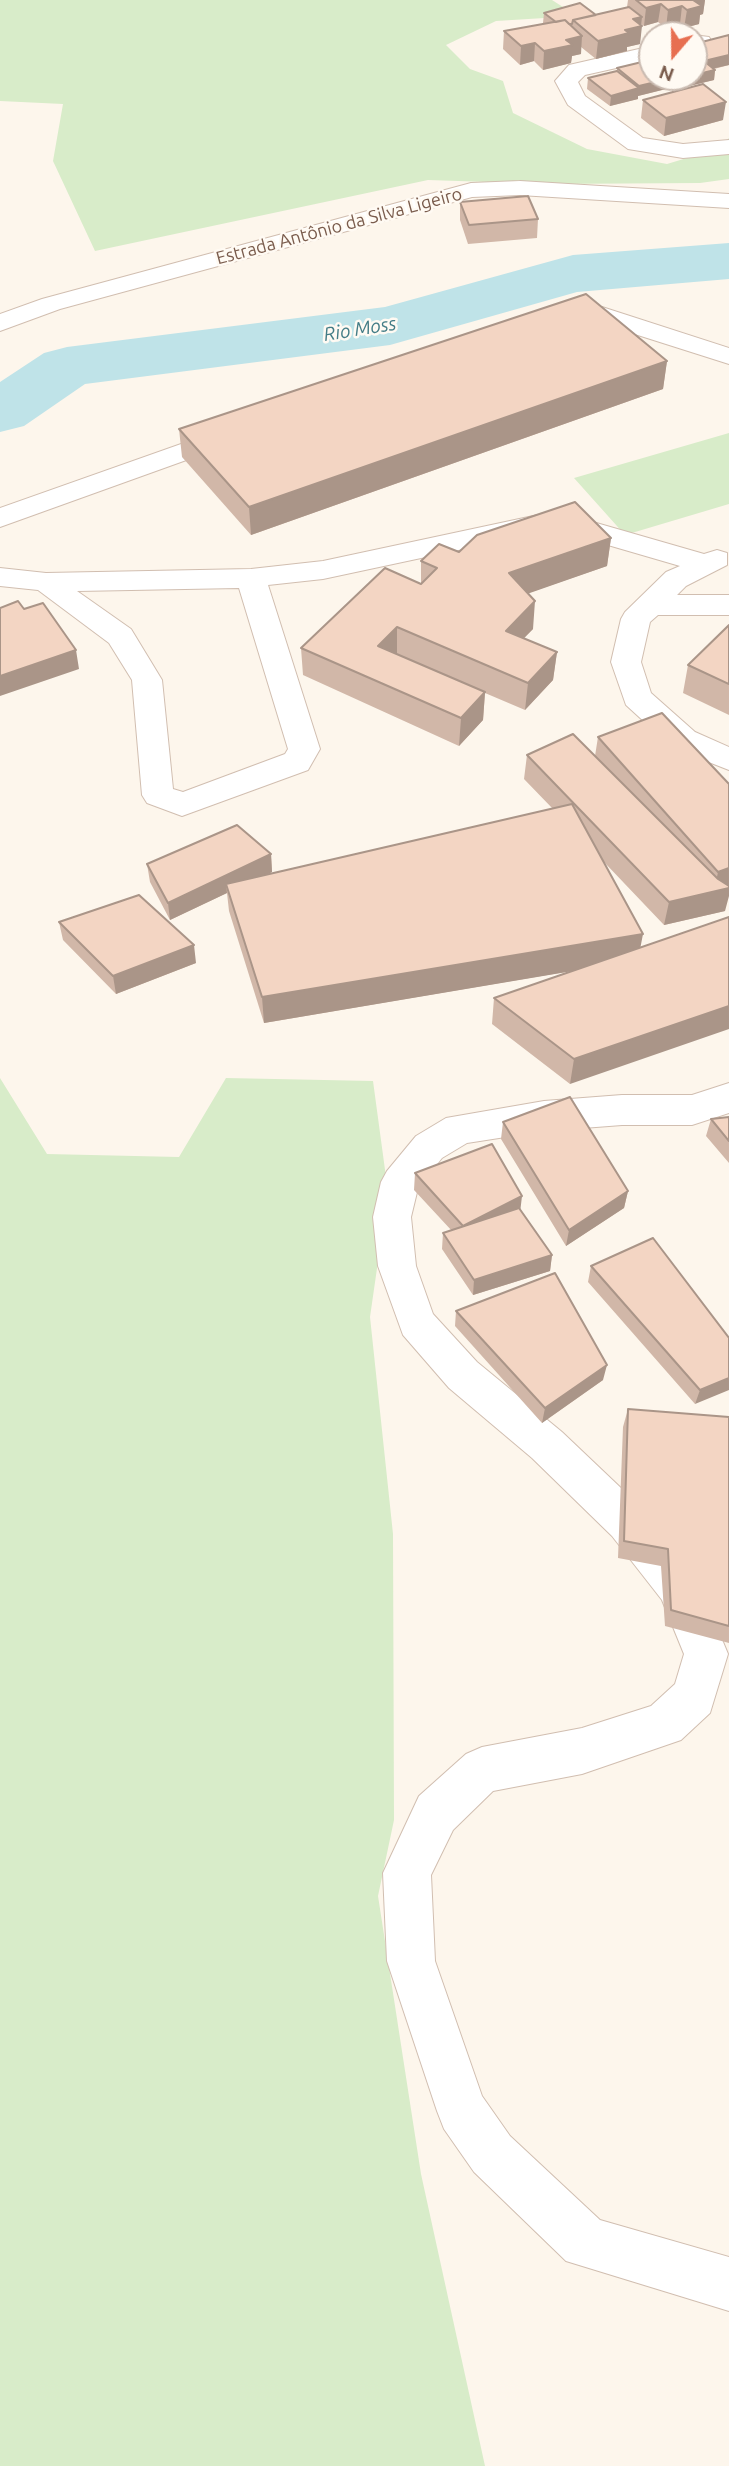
<!DOCTYPE html>
<meta charset="utf-8">
<style>
body{margin:0}
#map{position:relative;width:729px;height:2466px;overflow:hidden;background:#fdf6ec;font-family:Ubuntu,sans-serif}
canvas{display:block}
.north{position:absolute;left:638px;top:21px;width:70px;height:70px;box-sizing:border-box;background:#fffaf3;border:2px solid #cabbb1;border-radius:50%;rotate:200deg;font-size:19px;font-weight:700;line-height:28px;text-align:center;color:#7a5c4d}
.north::after{content:'';display:block;margin:auto;width:24px;height:32px;background:#e76f51;clip-path:polygon(50% 0,100% 100%,50% 72%,0 100%)}
</style>
<div id="map">
<canvas width="729" height="2466"></canvas>
<div class="north">N</div>
</div>
<script>
const g = document.querySelector('canvas').getContext('2d');
g.lineJoin = 'round';
function fillPath(path, color) {
  g.fillStyle = color;
  g.fill(path, 'evenodd');
}
function poly(rows) {
  const path = new Path2D();
  for (const r of rows) {
    path.moveTo(r[0], r[1]);
    for (let i = 2; i < r.length; i += 2) path.lineTo(r[i], r[i + 1]);
  }
  return path;
}
function stroke(path, color, width, dash) {
  g.strokeStyle = color;
  g.lineWidth = width;
  g.lineCap = dash ? 'butt' : 'round';
  g.setLineDash(dash || []);
  g.stroke(path);
}
function drawText(font, color, halo, rows, align = 'center') {
  g.font = font + ' Ubuntu,sans-serif';
  g.lineWidth = 5;
  g.setLineDash([]);
  g.textBaseline = 'middle';
  g.strokeStyle = halo;
  g.fillStyle = color;
  for (const [text, x, y, turn = 0] of rows) {
    g.save();
    g.translate(x, y);
    g.rotate((+turn || 0) * Math.PI / 180);
    g.textAlign = isNaN(turn) ? turn : align;
    if (halo) g.strokeText(text, 0, 0);
    g.fillText(text, 0, 0);
    g.restore();
  }
}
fillPath(poly([
 [0,0,552,0,577,16,496,21,446,45,470,69,503,81,513,113,587,149,667,164,720,148,729,138,729,179,700,183,549,184,428,180,95,251,53,161,63,104,0,101],
 [729,433,729,504,625,535,574,478],
 [0,1078,47,1154,179,1157,226,1078,373,1081,388,1192,370,1317,393,1534,394,1820,378,1896,421,2174,485,2466,0,2466]
]), '#d8ecc9');
fillPath(poly([
 [729,243,729,279,577,292,390,345,85,384,24,426,0,432,0,382,44,353,67,347,385,307,573,255,729,243]
]), '#bfe3e8');
const minor = poly([
 [701,36,709,37,712,42,709,47,694,49,694,37,701,36],
 [652,46,652,60,585,75,578,82,585,96,643,138,683,144,729,140,729,154,683,158,628,149,568,105,555,81,569,65,652,46],
 [520,181,729,194,729,208,520,195,472,197,60,309,0,331,0,314,42,299,471,183,520,181],
 [565,307,602,307,729,348,729,364,600,323,556,320,552,315,556,310,565,307],
 [232,426,242,428,246,434,242,440,0,527,0,508,232,426],
 [538,515,579,518,704,554,717,550,727,553,727,565,686,586,677,595,729,595,729,615,658,615,650,622,641,662,651,693,695,732,729,747,729,770,673,748,626,705,611,662,621,619,625,612,666,572,680,566,577,536,538,533,323,579,268,585,320,749,308,770,182,816,147,803,142,795,132,680,109,643,38,590,0,586,0,568,46,573,251,569,323,561,538,515],
 [239,588,288,749,285,754,183,792,173,789,162,680,131,629,77,591,239,588],
 [729,1083,729,1113,692,1125,622,1125,544,1131,467,1143,442,1158,418,1188,411,1217,416,1266,433,1314,477,1362,562,1432,642,1508,694,1572,728,1654,710,1713,681,1740,582,1774,493,1791,453,1830,431,1875,435,1961,482,2096,510,2136,600,2220,729,2257,729,2311,566,2261,474,2172,444,2129,437,2111,387,1961,383,1873,419,1796,466,1754,482,1747,582,1728,651,1706,675,1684,684,1654,662,1600,612,1536,532,1458,449,1388,403,1335,378,1266,373,1217,381,1182,387,1171,416,1136,446,1118,544,1101,622,1095,692,1095,729,1083]
]);
stroke(minor, '#d1beb0', 2);
fillPath(minor, '#fff');
fillPath(poly([
 [628,0,705,0,703,14,700,15,699,24,684,28,680,24,666,28,658,22,644,26,641,24,640,44,627,47,627,51,596,59,581,47,581,54,572,56,571,63,543,70,534,61,520,65,503,49,504,31,545,24,543,23,544,13,596,15,627,7],
 [729,35,729,65,714,69,715,70,714,80,681,88,667,77,694,77],
 [617,68,668,79,666,89,638,96,638,99,610,106,587,89,588,78,617,71],
 [643,100,723,120,664,136,641,118],
 [460,202,538,219,537,238,468,244,460,220],
 [667,361,663,389,251,535,182,457,179,429],
 [611,538,607,566,528,593,533,629,523,638,557,652,553,680,525,710,485,693,483,720,459,746,303,675,301,648,421,584,421,561,459,552],
 [729,625,729,715,683,693,688,665],
 [598,737,729,784,725,911,664,925,604,862,643,934,570,1084,492,1024,494,998,571,971,264,1023,229,911,227,893,170,920,150,882,147,864,271,854,272,872,266,875,553,809,524,779,527,755,595,756],
 [59,922,196,963,116,994,63,940],
 [729,1117,729,1163,706,1136,711,1119],
 [503,1122,628,1191,624,1208,566,1246,501,1139],
 [415,1173,520,1209,552,1255,550,1271,473,1295,442,1249,443,1233,452,1231,414,1190],
 [591,1266,729,1338,695,1404,588,1282],
 [456,1311,603,1380,542,1423,455,1326],
 [628,1409,729,1417,729,1643,665,1626,661,1566,618,1558,623,1427]
]), '#d1b7a8');
fillPath(poly([
 [692,0,705,0,703,14,700,15,699,24,684,28,687,10],
 [661,4,658,22,644,26,646,8],
 [682,6,680,24,666,28,668,10],
 [642,17,641,26,642,26,640,44,627,47,627,51,596,59,598,41,625,30,633,19],
 [582,36,581,54,572,56,571,63,543,70,544,51,566,40],
 [535,43,534,61,520,65,521,46],
 [729,55,729,65,702,71,704,61],
 [715,70,714,80,681,88,682,78,694,77,694,75],
 [668,79,666,89,638,96,638,99,610,106,611,96,639,88,639,86],
 [726,102,723,120,664,136,666,118],
 [667,361,663,389,251,535,249,507],
 [611,538,607,566,507,601,509,573],
 [535,601,533,629,504,659,506,631],
 [397,627,397,655,378,646],
 [76,650,79,669,0,696,0,676],
 [557,652,553,680,525,710,528,683],
 [485,692,483,720,459,746,461,718],
 [271,854,272,872,229,893,226,884,227,893,170,920,168,903],
 [729,868,729,896,725,911,664,925,669,902,714,892,718,872],
 [643,934,638,960,264,1023,262,997],
 [194,945,196,963,116,994,113,976],
 [729,1006,729,1029,570,1084,574,1059],
 [628,1191,624,1208,566,1246,569,1230],
 [522,1196,520,1213,462,1242,463,1226],
 [552,1255,550,1271,473,1295,474,1280],
 [607,1365,603,1380,542,1423,545,1408],
 [729,1378,729,1390,695,1404,700,1390]
]), '#aa9588');
const building = poly([
 [636,0,693,0,702,6,687,10,682,6,668,10,661,4,646,8,636,0],
 [580,3,596,15,573,20,572,24,569,24,565,20,556,22,544,13,580,3],
 [629,7,642,17,633,19,642,26,625,30,629,33,598,41,573,20,629,7],
 [565,20,582,36,566,40,573,45,544,51,535,43,521,46,504,31,565,20],
 [729,35,729,55,704,61,715,70,694,75,694,44,729,35],
 [646,61,652,66,652,77,665,77,668,79,639,86,617,68,646,61],
 [617,71,639,88,611,96,588,78,617,71],
 [703,84,726,102,666,118,643,100,703,84],
 [528,196,538,219,469,225,460,202,528,196],
 [586,294,667,361,249,507,179,429,586,294],
 [575,502,611,538,509,573,535,601,506,631,557,652,528,683,397,627,378,646,485,692,461,718,301,648,385,568,421,584,437,568,421,561,439,544,459,552,477,535,575,502],
 [18,601,24,609,43,603,76,650,0,676,0,608,18,601],
 [729,625,729,684,688,665,729,625],
 [662,713,729,784,729,868,718,872,598,737,662,713],
 [573,734,718,879,729,886,729,888,669,902,527,755,573,734],
 [572,804,643,934,262,997,226,884,572,804],
 [237,825,271,854,168,903,147,864,237,825],
 [139,895,194,945,113,976,59,922,139,895],
 [729,917,729,1006,574,1059,494,998,729,917],
 [570,1097,628,1191,569,1230,503,1122,570,1097],
 [729,1117,729,1141,711,1119,729,1117],
 [492,1144,522,1196,463,1226,415,1173,492,1144],
 [519,1208,552,1255,474,1280,443,1233,519,1208],
 [653,1238,729,1338,729,1378,700,1390,591,1266,653,1238],
 [555,1273,607,1365,545,1408,456,1311,555,1273],
 [628,1409,729,1417,729,1626,671,1610,668,1549,624,1541,628,1409]
]);
fillPath(building, '#f3d5c3');
stroke(building, '#aa9588', 2);
drawText('18px', '#7a5c4d', '#fffaf3', [
 ["Estrada Antônio da Silva Ligeiro",339,226,-15]
]);
drawText('italic 19px', '#437c86', '#fffaf3', [
 ["Rio Moss",360,329,-9]
]);
</script>
